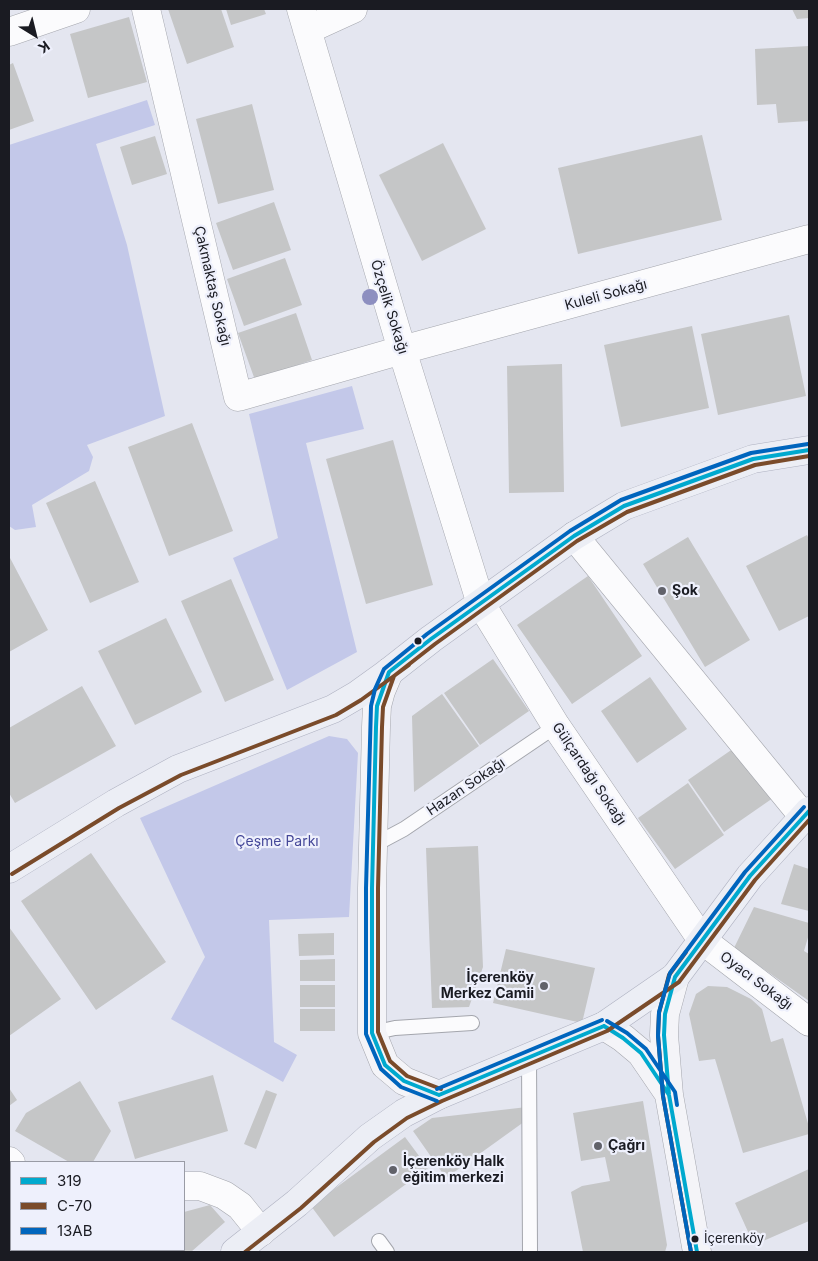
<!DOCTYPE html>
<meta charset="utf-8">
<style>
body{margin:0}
#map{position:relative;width:818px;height:1261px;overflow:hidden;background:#e4e6f0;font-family:Inter,sans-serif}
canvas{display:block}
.frame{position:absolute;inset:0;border:10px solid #1a1b22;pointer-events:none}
.legend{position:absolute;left:10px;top:1161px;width:175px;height:90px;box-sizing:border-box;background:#eef0fc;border:1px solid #999ba5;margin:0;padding:6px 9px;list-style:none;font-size:15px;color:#1a1b22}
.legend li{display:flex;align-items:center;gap:10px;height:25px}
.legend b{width:25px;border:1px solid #999ba5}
.north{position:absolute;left:10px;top:10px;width:50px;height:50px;-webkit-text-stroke:4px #eef0fc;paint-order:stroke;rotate:144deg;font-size:14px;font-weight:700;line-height:20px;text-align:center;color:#1a1b22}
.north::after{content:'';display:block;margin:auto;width:18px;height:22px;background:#1a1b22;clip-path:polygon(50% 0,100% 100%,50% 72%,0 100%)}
</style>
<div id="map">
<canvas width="818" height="1261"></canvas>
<div class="frame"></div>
<ul class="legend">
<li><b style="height:6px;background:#00a9ce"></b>319</li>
<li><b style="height:6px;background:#7a4b2a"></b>C-70</li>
<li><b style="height:6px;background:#0065bd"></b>13AB</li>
</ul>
<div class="north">K</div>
</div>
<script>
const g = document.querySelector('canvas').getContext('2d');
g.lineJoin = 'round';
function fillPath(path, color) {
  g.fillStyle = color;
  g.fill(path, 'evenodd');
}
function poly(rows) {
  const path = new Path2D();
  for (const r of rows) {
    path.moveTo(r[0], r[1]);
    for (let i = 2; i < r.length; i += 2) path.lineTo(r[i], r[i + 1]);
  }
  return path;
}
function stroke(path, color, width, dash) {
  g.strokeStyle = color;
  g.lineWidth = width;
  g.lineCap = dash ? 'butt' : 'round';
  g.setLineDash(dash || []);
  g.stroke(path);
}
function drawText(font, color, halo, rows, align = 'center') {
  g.font = font + ' Inter,sans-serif';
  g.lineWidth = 4.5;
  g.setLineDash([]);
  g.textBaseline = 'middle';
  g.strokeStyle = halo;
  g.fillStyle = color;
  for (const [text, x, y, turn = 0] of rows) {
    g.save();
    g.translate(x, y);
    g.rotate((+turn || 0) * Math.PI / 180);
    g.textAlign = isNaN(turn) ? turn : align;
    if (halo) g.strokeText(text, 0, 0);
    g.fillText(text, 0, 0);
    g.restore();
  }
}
fillPath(poly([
 [147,100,155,125,96,144,127,245,165,416,87,445,93,457,89,471,32,505,36,527,15,530,9,526,9,145],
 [352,386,364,429,306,443,357,652,287,690,233,558,278,538,249,414],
 [329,736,347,739,358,753,349,917,269,920,274,1042,297,1055,283,1082,171,1019,205,957,140,818]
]), '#c3c8e9');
fillPath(poly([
 [168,9,221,9,234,47,187,64],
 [226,9,264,9,266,14,231,25],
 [792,9,809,9,809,18,797,19],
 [129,17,147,82,88,98,70,34],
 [809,46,809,121,778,123,776,104,757,105,755,49],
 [13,63,34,121,9,130,9,65],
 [252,104,274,190,218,204,196,119],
 [702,135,722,220,578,254,558,168],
 [155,136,167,174,132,185,120,147],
 [443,143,486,229,422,261,379,175],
 [274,202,291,250,233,270,216,223],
 [285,258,302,305,244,326,227,279],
 [296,313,312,360,255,380,238,333],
 [789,315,806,396,718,415,701,334],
 [692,326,709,408,621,427,604,345],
 [562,364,564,492,509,493,507,366],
 [192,423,233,531,169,556,128,447],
 [393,440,433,585,366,604,326,459],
 [95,481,139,582,90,603,46,503],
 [807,535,809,539,809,616,779,631,746,566],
 [688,537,750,640,705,667,643,564],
 [9,556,48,630,9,652],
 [588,576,642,656,572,704,517,625],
 [231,579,274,680,225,702,181,601],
 [166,618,202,692,135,725,98,651],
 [493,659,529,711,480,745,444,693],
 [650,677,687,729,637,763,601,711],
 [82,686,116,746,15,803,9,793,9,728],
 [442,694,479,746,414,792,412,716],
 [737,746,773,798,724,832,688,780],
 [688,783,724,835,675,869,638,818],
 [478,846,483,967,469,1007,432,1008,426,848],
 [91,853,166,962,96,1010,21,901],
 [794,864,809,869,809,911,781,904],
 [754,907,809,923,809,934,804,951,809,954,809,1001,734,948],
 [9,927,61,999,9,1036],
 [334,933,334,955,299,956,298,934],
 [506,949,595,968,582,1023,493,1003],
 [335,959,335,981,300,981,300,960],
 [300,985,335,985,335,1007,300,1007],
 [708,986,727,987,751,999,762,1009,771,1042,783,1038,809,1127,809,1134,743,1153,715,1059,699,1061,689,1014,696,994],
 [300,1009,335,1009,335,1031,300,1031],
 [213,1075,228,1131,135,1159,118,1102],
 [80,1081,111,1131,93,1162,69,1162,15,1131,26,1113],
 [9,1088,17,1100,9,1106],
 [266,1090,277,1094,256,1149,244,1144],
 [643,1101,667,1245,665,1252,583,1252,571,1192,582,1186,610,1181,605,1157,581,1161,573,1113],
 [527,1107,528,1119,446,1178,413,1131,432,1118],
 [405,1137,428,1168,334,1237,311,1206],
 [809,1169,809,1221,754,1245,735,1203],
 [11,1200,11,1247,9,1248,9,1201],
 [210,1205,225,1222,191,1252,177,1252,176,1250,184,1250,184,1212],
 [70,1250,159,1250,160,1252,70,1252]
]), '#c5c6c7');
const service = poly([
 [374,845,404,829,556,726],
 [372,1033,395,1028,472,1023],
 [529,1057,530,1252],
 [379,1241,387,1252]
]);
const minor = poly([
 [146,9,238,397,402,350,809,239],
 [301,9,402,350,481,604,556,726,702,940,809,1022],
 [307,30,353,9],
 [9,32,76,9],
 [574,536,803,816],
 [9,1161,11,1163],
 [184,1186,200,1186,224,1195,240,1206,261,1232]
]);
const secondary = poly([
 [389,672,381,691,377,706,376,727,372,888,372,1033,385,1065,404,1081,439,1095],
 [675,977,665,1014,664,1035,669,1095,697,1252],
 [604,1026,623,1038,641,1053,669,1094]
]);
const primary = poly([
 [9,869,116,803,178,769,333,709,357,695,389,672,431,639,574,536,624,506,753,459,809,450],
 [235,1252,297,1203,370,1137,404,1113,439,1095,604,1026,675,977,750,876,809,811]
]);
stroke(service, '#a4a6ad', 16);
stroke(minor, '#a4a6ad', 29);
stroke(secondary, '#a4a6ad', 29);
stroke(primary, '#aeb1c0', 29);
stroke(service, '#fbfbfd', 14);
stroke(minor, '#fbfbfd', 28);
stroke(secondary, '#f4f4f8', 28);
stroke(primary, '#eceef5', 28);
stroke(poly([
 [604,1026,623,1038,641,1053,669,1095,671,1106],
 [439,1095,404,1081,385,1065,372,1033,372,888,376,727,377,706,389,672,431,639,574,536,624,506,753,459,809,450],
 [439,1095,604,1026],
 [697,1252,669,1095,664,1035,665,1014,675,977,750,876,809,811]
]), '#00a9ce', 4);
stroke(poly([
 [12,874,119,808,181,775,336,715,361,700,409,665],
 [686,952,669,975,659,1013,658,1035,663,1096,691,1252],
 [441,1089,407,1076,390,1061,378,1032,378,888,382,727,383,707,394,676,435,644,577,541,627,512,755,465,809,456],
 [245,1252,301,1208,374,1142,407,1118,442,1101,607,1031,679,982,755,880,809,820]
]), '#7a4b2a', 4);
stroke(poly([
 [607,1021,627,1033,646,1049,675,1092,677,1105],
 [437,1089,602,1020],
 [437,1101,401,1087,381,1069,366,1034,366,888,371,706,375,689,384,669,427,634,570,531,621,500,751,453,808,444],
 [691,1252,663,1096,658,1036,659,1012,670,973,745,872,804,807]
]), '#0065bd', 4);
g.fillStyle = '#8d8fc0';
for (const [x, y] of [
 [370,297]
]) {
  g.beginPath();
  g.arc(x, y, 8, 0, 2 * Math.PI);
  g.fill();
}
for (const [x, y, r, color] of [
 [662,591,5,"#61626a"],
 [418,641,4.5,"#1a1b22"],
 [544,986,5,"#61626a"],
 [598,1146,5,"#61626a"],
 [393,1170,5,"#61626a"],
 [695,1239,4.5,"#1a1b22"]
]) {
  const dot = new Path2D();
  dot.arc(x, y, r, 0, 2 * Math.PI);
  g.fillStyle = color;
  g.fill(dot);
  stroke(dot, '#eef0fc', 2);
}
drawText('13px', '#1a1b22', '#eef0fc', [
 ["İçerenköy",704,1239]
], 'left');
drawText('14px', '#1a1b22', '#eef0fc', [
 ["Çakmaktaş Sokağı",212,286,77],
 ["Kuleli Sokağı",606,295,-15],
 ["Özçelik Sokağı",389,307,73],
 ["Gülçardağı Sokağı",589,774,56],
 ["Hazan Sokağı",466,787,-34],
 ["Oyacı Sokağı",756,981,37]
]);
drawText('bold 14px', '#1a1b22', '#eef0fc', [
 ["Şok",672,591],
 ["İçerenköy",534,978,"right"],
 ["Merkez Camii",534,994,"right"],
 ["Çağrı",608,1146],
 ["İçerenköy Halk",403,1162],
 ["eğitim merkezi",403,1178]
], 'left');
drawText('14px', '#454899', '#eef0fc', [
 ["Çeşme Parkı",277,842]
]);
</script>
